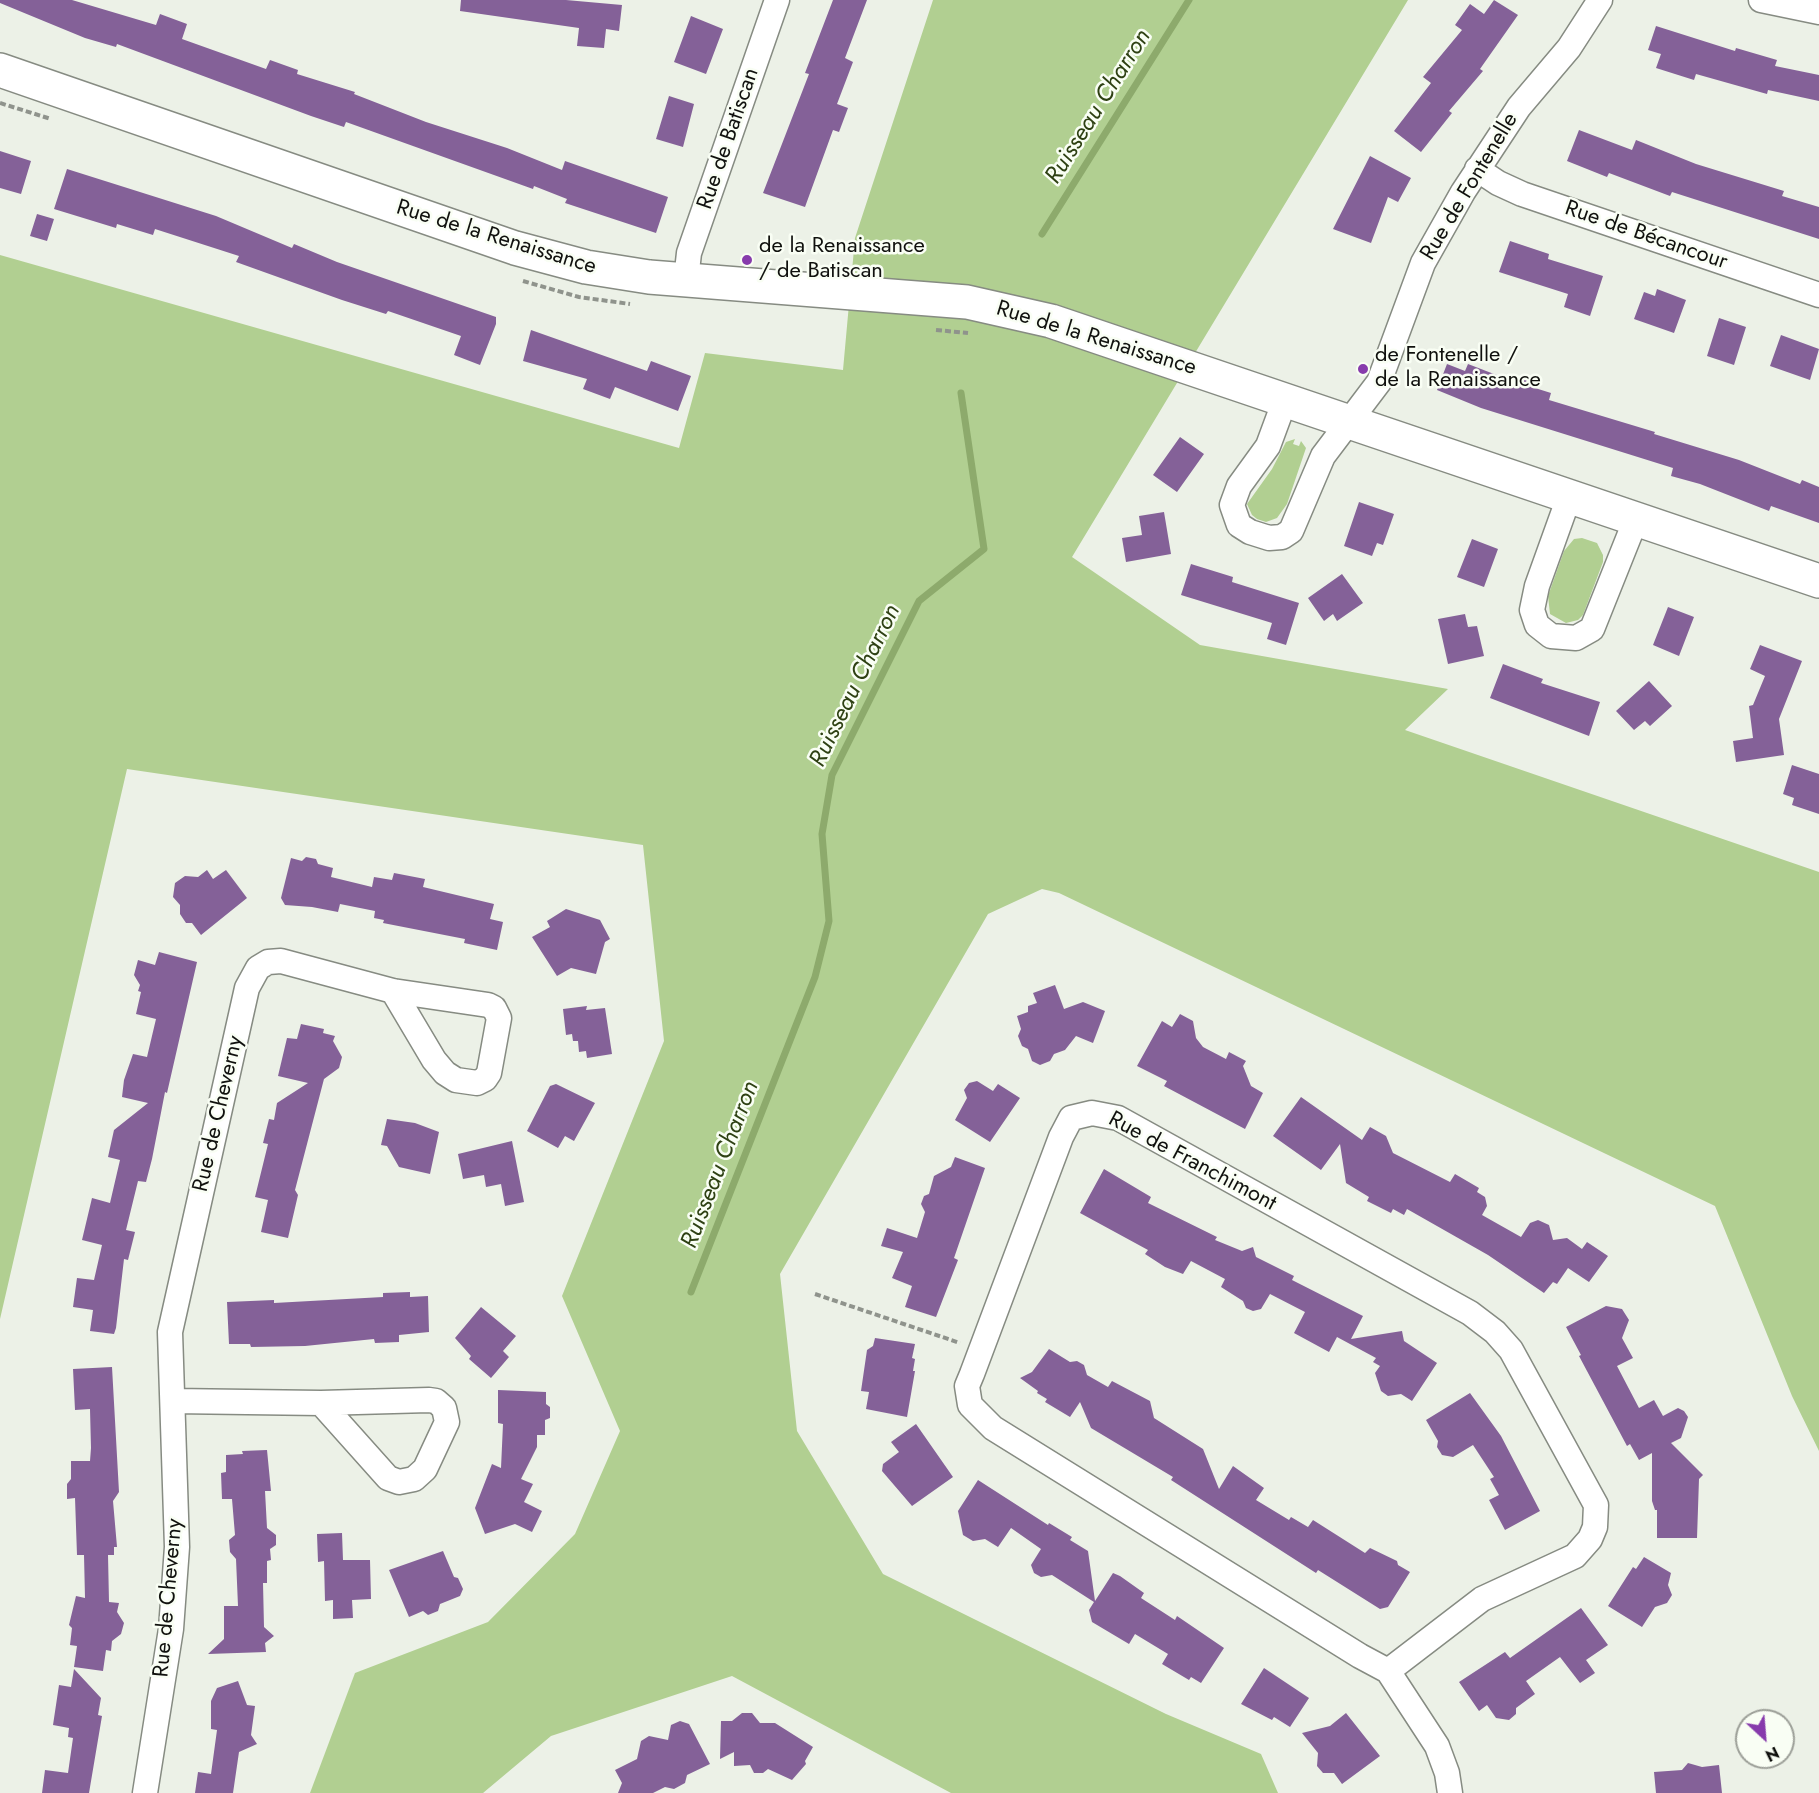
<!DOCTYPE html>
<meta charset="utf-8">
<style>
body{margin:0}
#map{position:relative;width:1819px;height:1793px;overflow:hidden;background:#ecf1e7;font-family:Jost,sans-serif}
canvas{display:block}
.north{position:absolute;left:1735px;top:1709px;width:60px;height:60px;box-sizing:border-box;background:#f9fef4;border:2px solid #9c9f98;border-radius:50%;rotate:154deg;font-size:16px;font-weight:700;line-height:24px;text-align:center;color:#10110e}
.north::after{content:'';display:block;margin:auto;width:21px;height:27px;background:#873bac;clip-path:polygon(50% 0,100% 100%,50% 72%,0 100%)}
</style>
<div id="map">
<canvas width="1819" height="1793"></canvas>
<div class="north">N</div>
</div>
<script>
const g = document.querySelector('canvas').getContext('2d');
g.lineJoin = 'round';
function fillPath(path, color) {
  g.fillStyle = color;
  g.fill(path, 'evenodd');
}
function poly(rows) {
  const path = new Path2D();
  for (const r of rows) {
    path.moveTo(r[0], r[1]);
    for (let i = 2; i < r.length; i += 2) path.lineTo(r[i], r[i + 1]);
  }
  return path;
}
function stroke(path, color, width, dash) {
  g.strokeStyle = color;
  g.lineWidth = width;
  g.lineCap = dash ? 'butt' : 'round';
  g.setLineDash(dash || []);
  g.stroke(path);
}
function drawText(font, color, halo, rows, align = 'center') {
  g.font = font + ' Jost,sans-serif';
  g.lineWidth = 5;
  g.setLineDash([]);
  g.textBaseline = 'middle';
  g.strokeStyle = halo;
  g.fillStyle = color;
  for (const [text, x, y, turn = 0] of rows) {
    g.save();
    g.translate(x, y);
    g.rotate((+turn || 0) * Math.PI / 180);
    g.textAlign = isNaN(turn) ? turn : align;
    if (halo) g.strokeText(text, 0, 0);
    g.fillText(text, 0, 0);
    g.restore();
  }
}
fillPath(poly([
 [933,0,1408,0,1072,557,1200,645,1448,689,1405,730,1819,872,1819,1451,1792,1396,1715,1206,1059,893,1042,889,988,914,780,1274,797,1431,883,1574,1166,1714,1261,1754,1278,1793,951,1793,732,1676,551,1736,483,1793,310,1793,355,1673,488,1622,575,1534,620,1431,562,1296,664,1041,643,845,127,769,0,1319,0,255,679,448,705,353,843,370,855,238],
 [1295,439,1293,444,1299,446,1301,441,1306,448,1287,504,1277,518,1266,522,1257,519,1252,515,1247,504,1272,469,1286,442],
 [1582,538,1597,543,1603,555,1603,562,1583,615,1578,620,1566,623,1550,614,1548,596,1564,551,1574,539]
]), '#b1cf91');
stroke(poly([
 [1042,234,1189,0],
 [691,1292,815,977,829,921,822,834,832,775,919,601,984,549,961,393]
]), '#8daa6c', 7);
fillPath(poly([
 [0,0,72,0,156,25,160,14,187,24,182,39,266,69,270,60,298,70,297,74,355,92,354,94,426,122,507,148,562,170,565,161,668,197,656,233,565,203,567,199,534,186,533,189,346,122,344,127,311,116,117,44,116,47,85,38,0,3],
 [461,0,566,0,622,5,619,31,606,29,604,48,577,46,579,28,460,11],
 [833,0,867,0,845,58,853,62,837,104,848,108,839,132,833,130,805,207,763,193,809,74,805,73],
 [1494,0,1518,15,1480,69,1483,71,1449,111,1452,113,1421,152,1394,131,1431,83,1423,77,1462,30,1455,25,1470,4,1484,14],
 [691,16,723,29,706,74,674,62],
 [1656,26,1735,51,1736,48,1777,60,1775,66,1819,75,1819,101,1768,90,1767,94,1696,74,1694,80,1656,68,1661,54,1648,50],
 [669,96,694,104,683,147,656,139],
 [1579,130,1632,150,1636,140,1696,164,1784,191,1782,196,1819,207,1819,239,1672,192,1670,196,1609,173,1607,177,1567,161],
 [0,151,31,161,21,194,0,188],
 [1370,156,1411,178,1398,202,1388,197,1371,243,1333,229],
 [67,169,216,216,292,248,294,244,337,262,496,317,496,324,480,365,454,355,461,336,388,311,386,314,342,300,236,262,239,256,155,229,153,235,117,224,116,228,54,209],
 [37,214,54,219,47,241,30,236],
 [1510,241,1549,254,1548,259,1603,276,1590,316,1564,307,1568,294,1499,272],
 [1657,289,1686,300,1674,333,1634,319,1644,292,1655,296],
 [1719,318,1746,327,1734,365,1707,356],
 [531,330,647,371,651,361,691,376,678,411,615,387,610,399,583,389,587,379,523,361],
 [1781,335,1819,349,1810,380,1770,366],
 [1447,364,1465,371,1468,364,1507,379,1509,374,1537,382,1535,388,1551,393,1549,400,1655,432,1654,434,1739,460,1800,484,1802,480,1819,487,1819,523,1771,506,1769,511,1700,484,1671,476,1673,468,1481,408,1437,390],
 [1180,437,1204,454,1177,492,1153,475],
 [1359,502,1394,514,1383,545,1377,543,1372,556,1344,546],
 [1164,512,1171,554,1126,562,1122,538,1142,535,1139,516],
 [1472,539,1498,549,1484,587,1457,577],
 [1191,564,1233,577,1232,582,1299,603,1286,645,1267,639,1272,623,1181,595],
 [1342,574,1363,603,1337,621,1333,614,1324,621,1308,598],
 [1668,607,1694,617,1679,656,1653,645],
 [1465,614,1468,627,1477,626,1484,656,1448,664,1438,619],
 [1760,645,1802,661,1779,719,1784,755,1736,762,1733,741,1753,738,1749,706,1753,705,1765,676,1750,669],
 [1503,664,1543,679,1541,683,1600,702,1589,736,1490,698],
 [1649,681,1672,706,1650,726,1645,721,1634,730,1616,711],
 [1792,765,1819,774,1819,814,1792,805,1794,798,1783,794],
 [306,857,316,859,318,864,333,868,331,877,372,887,374,877,392,880,394,873,425,879,423,887,494,904,490,919,503,922,497,950,464,943,465,939,383,923,384,920,374,918,375,911,340,904,338,912,312,907,285,905,281,898,291,858,302,861],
 [207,870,213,879,226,870,247,898,201,935,192,923,186,923,180,914,180,905,173,897,175,883,185,876,198,877],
 [566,909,600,920,610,939,605,942,596,974,571,968,557,976,532,937,550,927,547,921],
 [159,952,197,962,167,1093,165,1092,152,1159,146,1182,138,1181,126,1230,135,1232,128,1260,124,1259,116,1328,114,1334,90,1331,93,1310,73,1307,77,1278,94,1280,102,1245,82,1240,92,1198,110,1203,120,1160,108,1157,114,1130,148,1103,122,1097,124,1080,133,1054,147,1057,156,1019,136,1014,141,992,138,991,140,985,134,975,138,960,155,965],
 [1055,985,1064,1009,1083,1002,1105,1011,1093,1043,1076,1036,1065,1050,1054,1054,1050,1061,1040,1065,1032,1061,1028,1049,1022,1046,1018,1036,1021,1029,1017,1016,1028,1012,1028,1006,1037,1003,1033,993],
 [587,1006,586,1010,605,1008,612,1054,587,1058,586,1051,579,1052,578,1041,573,1041,572,1034,566,1035,563,1009],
 [1180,1014,1193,1021,1196,1038,1203,1047,1226,1059,1229,1052,1246,1061,1243,1066,1251,1086,1263,1093,1245,1129,1164,1086,1167,1081,1137,1066,1162,1021,1172,1027],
 [301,1024,324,1029,323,1033,335,1036,333,1041,342,1057,339,1068,324,1079,295,1190,298,1195,288,1238,261,1232,268,1200,255,1197,268,1144,263,1143,269,1119,274,1120,277,1103,308,1083,278,1076,287,1038,297,1039],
 [977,1081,993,1091,998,1084,1020,1098,990,1142,955,1120,967,1098,964,1090,969,1083],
 [556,1084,595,1103,574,1141,565,1136,558,1148,527,1131,550,1086],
 [1301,1097,1362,1140,1370,1127,1386,1136,1393,1153,1450,1182,1455,1174,1479,1188,1477,1192,1485,1197,1487,1206,1482,1215,1521,1237,1530,1223,1538,1220,1549,1225,1553,1240,1567,1238,1582,1249,1587,1242,1608,1256,1589,1282,1568,1268,1557,1284,1553,1282,1544,1293,1488,1255,1407,1209,1404,1215,1393,1209,1391,1213,1367,1201,1369,1197,1346,1183,1340,1144,1321,1170,1273,1136],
 [387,1119,415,1123,439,1132,430,1174,399,1167,387,1146,381,1145],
 [512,1141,524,1202,505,1206,501,1184,486,1187,484,1175,463,1179,458,1154],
 [955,1157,985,1168,954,1258,958,1260,936,1317,905,1307,912,1286,892,1278,903,1252,881,1246,887,1228,917,1238,925,1212,921,1204,924,1196,929,1194,934,1176,951,1167],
 [1104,1169,1151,1197,1148,1203,1217,1237,1215,1240,1242,1251,1253,1247,1256,1257,1294,1276,1292,1280,1363,1316,1351,1339,1402,1331,1404,1341,1437,1363,1412,1401,1401,1394,1388,1396,1381,1391,1375,1373,1380,1366,1373,1362,1376,1358,1337,1337,1329,1352,1294,1333,1305,1312,1270,1294,1261,1309,1253,1311,1246,1308,1243,1301,1221,1287,1225,1279,1191,1261,1183,1274,1165,1267,1145,1254,1148,1250,1080,1213],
 [410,1292,410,1297,428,1296,429,1332,399,1335,399,1342,375,1343,374,1339,305,1346,251,1347,250,1344,229,1344,227,1302,274,1300,274,1303,383,1297,383,1293],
 [1606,1306,1622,1309,1629,1320,1622,1338,1633,1358,1617,1366,1639,1408,1654,1400,1663,1416,1678,1408,1684,1411,1688,1417,1681,1438,1671,1443,1703,1475,1699,1479,1697,1538,1657,1538,1657,1510,1655,1510,1652,1501,1652,1453,1639,1460,1630,1444,1627,1446,1579,1356,1581,1355,1566,1327],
 [481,1307,516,1336,503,1351,509,1357,491,1378,469,1359,471,1356,455,1338],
 [875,1338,915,1344,912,1358,915,1359,913,1371,915,1371,907,1417,866,1409,869,1392,861,1391,867,1350,873,1346],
 [1049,1349,1070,1362,1077,1361,1084,1365,1087,1375,1108,1387,1112,1381,1150,1401,1154,1418,1203,1449,1219,1489,1233,1466,1264,1488,1256,1500,1289,1520,1291,1517,1308,1527,1313,1520,1365,1553,1370,1548,1397,1561,1398,1565,1410,1572,1388,1607,1380,1609,1318,1570,1316,1573,1171,1480,1173,1477,1091,1428,1080,1402,1070,1417,1045,1402,1047,1399,1037,1393,1038,1391,1020,1378,1032,1372],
 [112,1367,119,1492,113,1501,117,1547,114,1547,114,1555,108,1555,109,1602,119,1603,117,1612,124,1623,121,1634,112,1641,111,1651,106,1650,103,1671,74,1667,77,1646,70,1645,72,1628,69,1625,76,1596,85,1598,84,1555,77,1555,75,1498,67,1499,67,1484,71,1479,71,1461,90,1461,91,1448,90,1409,75,1410,73,1369],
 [498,1390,546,1392,546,1404,550,1407,550,1418,545,1420,545,1435,537,1435,537,1447,521,1479,533,1484,524,1502,542,1511,532,1532,515,1524,485,1534,475,1508,492,1464,501,1468,503,1424,498,1423],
 [1470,1393,1501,1436,1540,1511,1505,1530,1489,1500,1499,1495,1490,1479,1494,1477,1473,1445,1453,1457,1442,1455,1437,1447,1438,1441,1426,1420],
 [916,1424,953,1477,912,1506,882,1471,883,1464,899,1452,891,1442],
 [267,1450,271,1491,265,1491,267,1528,276,1535,276,1545,270,1549,271,1560,267,1561,267,1583,263,1583,264,1627,274,1636,265,1643,266,1652,208,1654,224,1639,224,1606,238,1606,236,1559,230,1552,229,1540,235,1535,232,1499,222,1499,221,1473,226,1472,226,1455,243,1454,242,1451],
 [978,1480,1048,1525,1049,1523,1072,1537,1070,1540,1088,1551,1095,1601,1113,1573,1120,1576,1144,1593,1141,1598,1175,1620,1177,1616,1224,1648,1201,1683,1191,1677,1189,1680,1162,1664,1168,1654,1135,1634,1129,1644,1092,1622,1089,1610,1094,1602,1052,1575,1041,1577,1034,1573,1031,1565,1041,1549,1011,1528,998,1547,985,1539,973,1541,963,1535,958,1511],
 [342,1533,343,1560,370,1560,371,1599,352,1600,353,1618,333,1619,333,1600,325,1601,324,1561,318,1562,317,1534],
 [443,1551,454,1577,458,1578,463,1589,460,1596,440,1604,438,1611,428,1615,423,1611,409,1617,389,1570],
 [1644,1557,1671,1573,1668,1585,1672,1595,1667,1603,1655,1607,1642,1627,1608,1606,1633,1567,1636,1569],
 [1581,1608,1608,1645,1586,1660,1595,1673,1580,1683,1560,1657,1526,1681,1535,1694,1516,1708,1516,1714,1509,1720,1496,1718,1487,1705,1479,1711,1459,1682,1505,1652,1510,1658],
 [1264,1668,1309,1698,1290,1727,1274,1717,1272,1720,1241,1704],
 [74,1669,101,1698,98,1715,102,1716,89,1793,42,1793,45,1770,68,1773,73,1738,68,1737,69,1728,53,1725,59,1685,71,1687],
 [238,1681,247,1705,255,1706,251,1735,257,1744,239,1752,233,1793,195,1793,198,1772,211,1774,217,1730,211,1729,211,1701,217,1688],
 [742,1713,752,1713,760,1723,775,1723,813,1747,805,1761,806,1764,792,1780,768,1769,763,1773,754,1773,750,1765,734,1766,734,1752,720,1759,721,1721,732,1721],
 [1346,1713,1380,1756,1342,1784,1334,1773,1323,1773,1317,1766,1318,1753,1302,1733,1330,1726],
 [680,1721,689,1724,710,1764,687,1775,685,1783,674,1789,665,1787,653,1793,618,1793,622,1783,615,1770,637,1759,641,1741,649,1736,668,1740,671,1725],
 [1688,1763,1702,1767,1719,1765,1722,1793,1656,1793,1654,1772,1682,1770]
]), '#846198');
const street = poly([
 [1761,0,1819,12],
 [1477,169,1498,183,1522,194,1819,295],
 [686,280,689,253,777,0],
 [1285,400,1268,446,1239,486,1232,505,1239,525,1250,532,1269,538,1282,537,1291,531,1323,456,1379,382,1423,263,1463,192,1519,107,1569,48,1600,0],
 [1569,497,1537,586,1532,610,1537,625,1551,636,1576,638,1592,629,1636,519],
 [173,1401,321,1403,429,1400,436,1401,444,1408,447,1422,425,1469,414,1479,399,1482,388,1478,321,1403],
 [1388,1671,1482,1599,1575,1556,1590,1539,1595,1527,1596,1505,1511,1350,1495,1332,1470,1313,1118,1118,1092,1113,1071,1118,1061,1137,972,1374,967,1386,970,1405,993,1428,1360,1656,1388,1671,1437,1746,1447,1773,1450,1793],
 [145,1793,171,1629,177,1547,170,1332,247,988,258,968,268,962,281,961,393,991,488,1005,494,1008,499,1018,489,1073,485,1079,477,1083,456,1080,445,1073,434,1060,393,991]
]);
const secondary = poly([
 [0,70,515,248,586,267,649,277,967,302,1051,321,1819,581]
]);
stroke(street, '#868b82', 27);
stroke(secondary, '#868b82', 36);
stroke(poly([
 [0,103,51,119],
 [523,281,579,297,630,304],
 [936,330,968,333],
 [815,1294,960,1343]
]), '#8f938c', 4, [6, 3]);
stroke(street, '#fff', 24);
stroke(secondary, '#fff', 33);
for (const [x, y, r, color] of [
 [747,260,6,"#873bac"],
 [1363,369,6,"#873bac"]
]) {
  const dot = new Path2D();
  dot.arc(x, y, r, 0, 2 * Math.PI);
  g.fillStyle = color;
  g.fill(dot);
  stroke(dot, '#f9fef4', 2);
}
drawText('22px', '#10110e', '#f9fef4', [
 ["Rue de Batiscan",729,139,-71],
 ["Rue de Fontenelle",1470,187,-59],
 ["Rue de Bécancour",1646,236,19],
 ["Rue de la Renaissance",496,238,17],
 ["Rue de la Renaissance",1096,339,17],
 ["Rue de Cheverny",219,1114,-77],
 ["Rue de Franchimont",1192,1162,28],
 ["Rue de Cheverny",169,1598,-85]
]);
drawText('22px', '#10110e', '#f9fef4', [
 ["de la Renaissance",759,247],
 ["/ de Batiscan",759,272],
 ["de Fontenelle /",1375,356],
 ["de la Renaissance",1375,381]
], 'left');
drawText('italic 24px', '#2e4113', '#f9fef4', [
 ["Ruisseau Charron",1099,107,-58],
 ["Ruisseau Charron",856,686,-64],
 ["Ruisseau Charron",721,1165,-69]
]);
</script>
